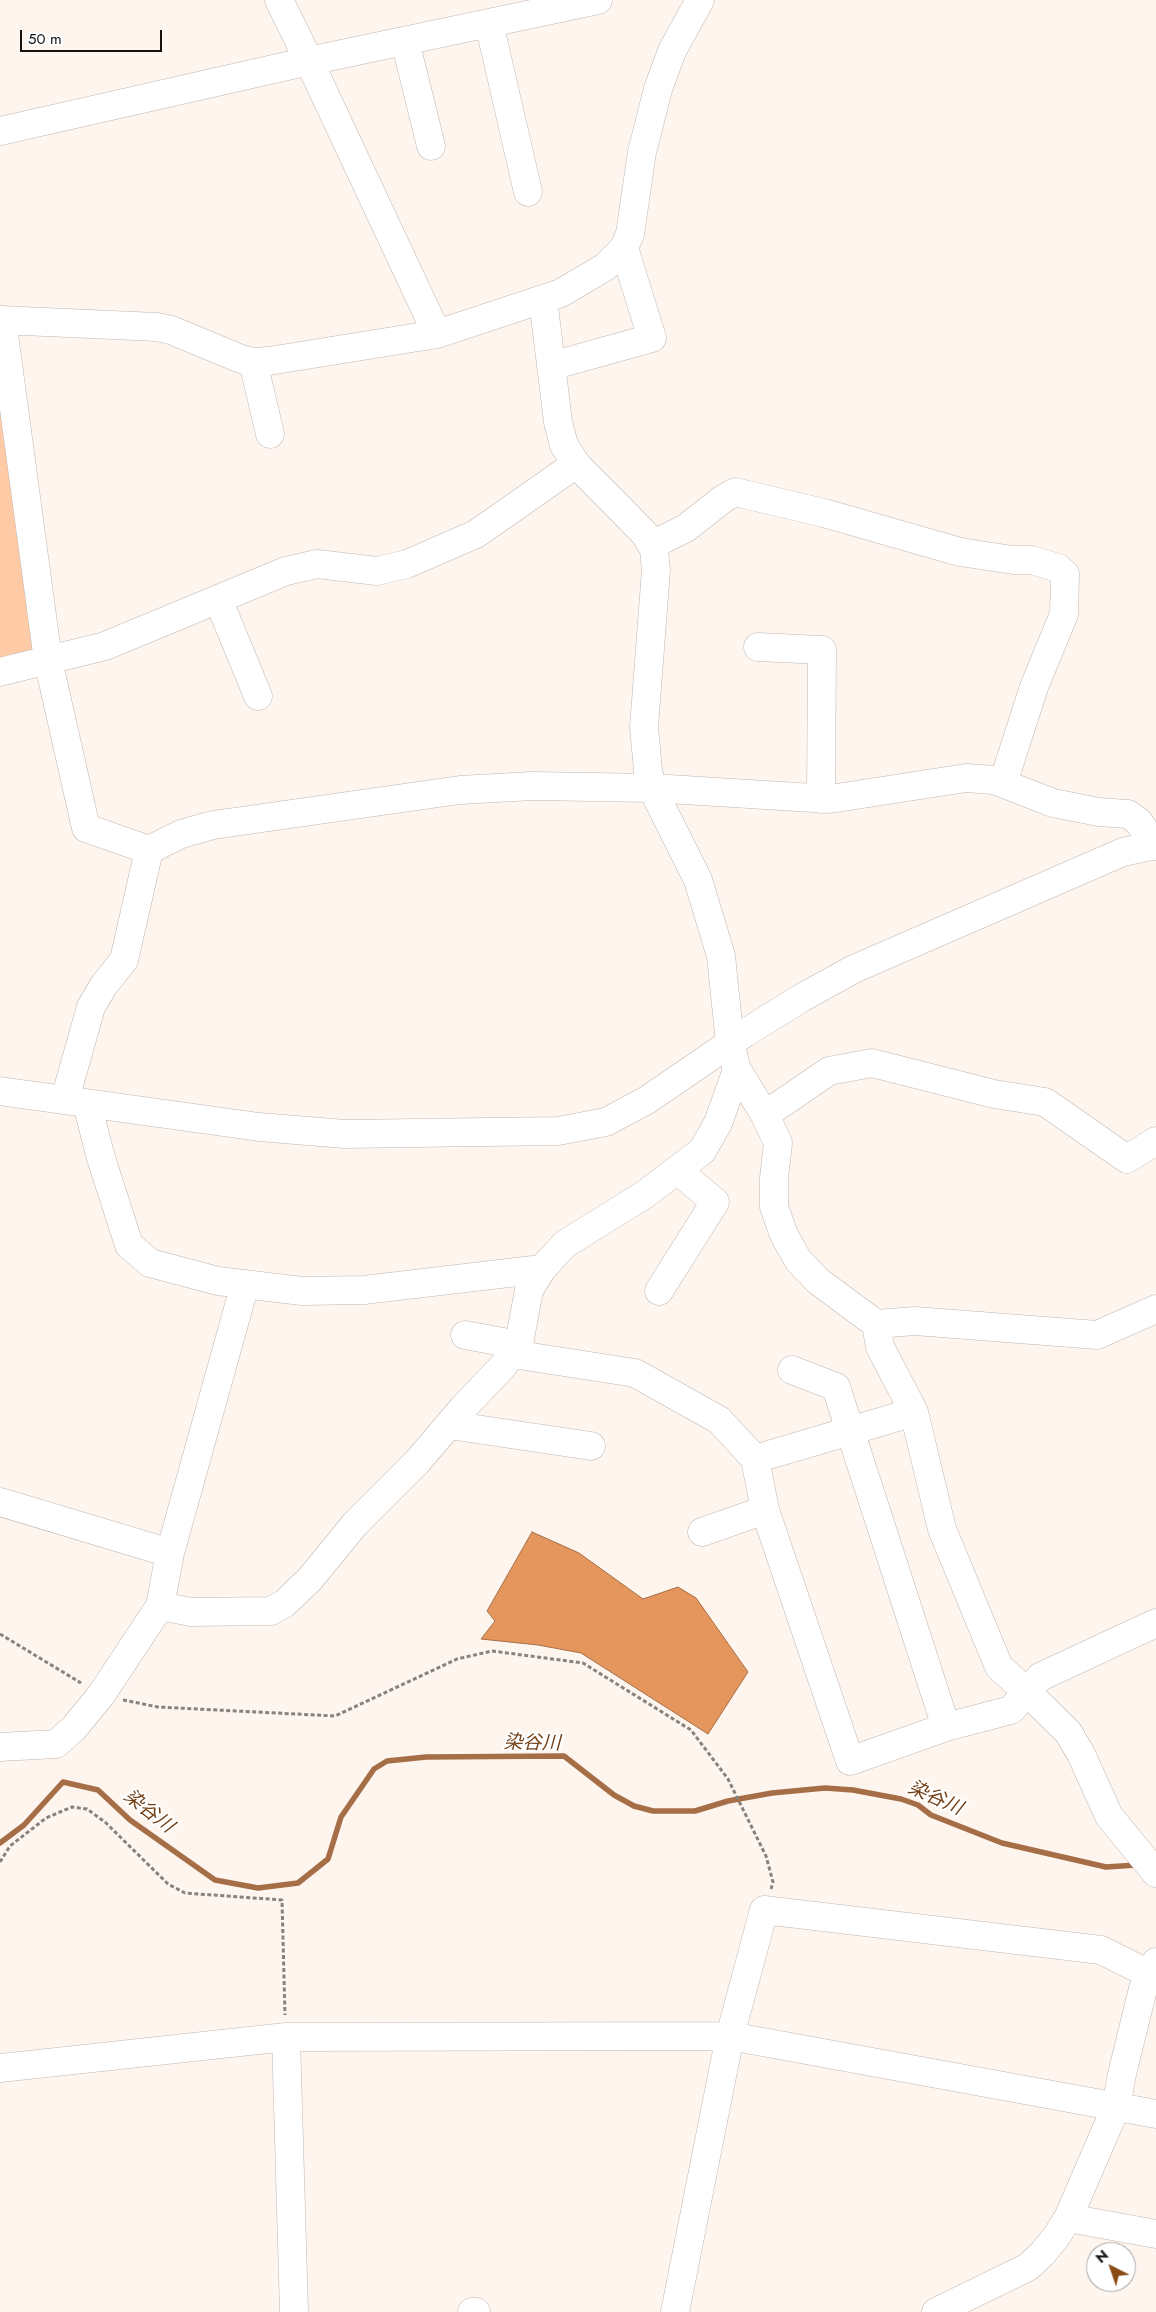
<!DOCTYPE html>
<meta charset="utf-8">
<style>
body{margin:0}
#map{position:relative;width:1156px;height:2312px;overflow:hidden;background:#fef5ef;font-family:Jost,sans-serif}
canvas{display:block}
.north{position:absolute;left:1086px;top:2242px;width:50px;height:50px;box-sizing:border-box;background:#fff;border:1px solid #a1a09f;border-radius:50%;rotate:319deg;font-size:14px;font-weight:700;line-height:20px;text-align:center;color:#14110f}
.north::after{content:'';display:block;margin:auto;width:18px;height:22px;background:#8b4b14;clip-path:polygon(50% 0,100% 100%,50% 72%,0 100%)}
.scale{position:absolute;left:20px;top:30px;width:142px;height:22px;box-sizing:border-box;border:2px solid #14110f;border-top:0;padding-left:6px;font-size:15px;line-height:18px;white-space:nowrap;color:#14110f;-webkit-text-stroke:4px #fff;paint-order:stroke}
</style>
<div id="map">
<canvas width="1156" height="2312"></canvas>
<div class="north">N</div>
<div class="scale">50 m</div>
</div>
<script>
const g = document.querySelector('canvas').getContext('2d');
g.lineJoin = 'round';
function fillPath(path, color) {
  g.fillStyle = color;
  g.fill(path, 'evenodd');
}
function poly(rows) {
  const path = new Path2D();
  for (const r of rows) {
    path.moveTo(r[0], r[1]);
    for (let i = 2; i < r.length; i += 2) path.lineTo(r[i], r[i + 1]);
  }
  return path;
}
function stroke(path, color, width, dash) {
  g.strokeStyle = color;
  g.lineWidth = width;
  g.lineCap = dash ? 'butt' : 'round';
  g.setLineDash(dash || []);
  g.stroke(path);
}
function drawText(font, color, halo, rows, align = 'center') {
  g.font = font + ' Jost,"Noto Sans JP",sans-serif';
  g.lineWidth = 4;
  g.setLineDash([]);
  g.textBaseline = 'middle';
  g.strokeStyle = halo;
  g.fillStyle = color;
  for (const [text, x, y, turn = 0] of rows) {
    g.save();
    g.translate(x, y);
    g.rotate((+turn || 0) * Math.PI / 180);
    g.textAlign = isNaN(turn) ? turn : align;
    if (halo) g.strokeText(text, 0, 0);
    g.fillText(text, 0, 0);
    g.restore();
  }
}
fillPath(poly([
 [0,362,39,646,29,653,0,661]
]), '#ffcba7');
const water = poly([
 [532,1532,579,1553,643,1599,678,1587,696,1598,748,1672,708,1734,581,1653,538,1645,481,1639,495,1621,487,1611,532,1532]
]);
fillPath(water, '#e4965d');
stroke(water, '#a66e46', 1);
stroke(poly([
 [0,1843,24,1825,63,1782,98,1790,130,1820,215,1880,258,1888,298,1883,328,1859,341,1817,374,1769,387,1761,426,1757,564,1756,614,1795,634,1806,653,1811,695,1811,728,1801,772,1793,825,1788,853,1790,901,1799,918,1805,931,1815,1002,1843,1106,1867,1137,1865]
]), '#a66e46', 5.5);
const minor = poly([
 [279,0,309,61,437,334],
 [489,23,528,192],
 [405,41,431,146],
 [0,131,309,61,598,0],
 [543,299,558,422,564,445,576,464,645,534,654,549,656,570,644,727,648,770,652,788,698,880,721,956,730,1043,737,1070,765,1115,778,1143,774,1178,774,1207,784,1235,798,1260,818,1281,876,1324,915,1321,1097,1335,1156,1309],
 [0,320,157,327,171,330,241,359,253,362,269,361,437,334,561,293,605,267,624,248,630,234,642,152,658,89,672,51,700,0],
 [2,320,48,660,86,828,149,850,124,960,104,985,91,1007,65,1099],
 [253,362,270,434],
 [551,366,652,338,624,248],
 [652,545,686,528,723,499,735,492,824,513,960,552,1013,560,1032,560,1058,568,1065,574,1064,614,1034,687,1003,783],
 [218,599,258,696],
 [758,647,822,650,821,799],
 [0,672,105,646,286,571,317,564,377,571,407,564,476,534,576,464],
 [149,850,181,834,213,825,460,790,532,786,652,788,830,799,966,778,994,780,1053,803,1099,812,1128,814,1139,822,1154,846],
 [0,1091,259,1127,345,1134,558,1131,606,1122,647,1100,745,1033,803,997,854,969,1123,852,1156,845],
 [87,1104,101,1158,129,1245,150,1263,218,1281,302,1291,364,1290,542,1269,529,1290,519,1344,503,1366,463,1408,417,1462,355,1524,310,1579,285,1603,271,1611,191,1612,160,1606],
 [765,1115,829,1071,872,1063,994,1094,1045,1102,1127,1159,1156,1141],
 [542,1269,565,1244,644,1195,702,1151,718,1123,737,1070],
 [659,1291,715,1202,677,1170],
 [876,1324,880,1347,914,1412,942,1529,999,1667,1027,1692,1068,1732,1081,1754,1109,1816,1156,1873],
 [465,1335,503,1342,512,1354,635,1373,719,1420,755,1459],
 [792,1370,836,1387,946,1727],
 [914,1412,755,1459,765,1510,850,1761,946,1727,1011,1710,1040,1677,1156,1623],
 [449,1425,591,1446],
 [0,1502,170,1553],
 [702,1532,765,1510],
 [0,1747,56,1744,74,1728,101,1695,160,1606,170,1553,245,1284],
 [286,2037,294,2312],
 [0,2068,286,2037,730,2036,1156,2114],
 [1068,2218,1156,2234],
 [472,2312,476,2312],
 [675,2312,730,2036,764,1910,1101,1950,1149,1974],
 [936,2312,1028,2267,1042,2254,1056,2237,1068,2218,1116,2107,1122,2074,1143,1989,1156,1962]
]);
stroke(minor, '#bfb6b0', 29);
stroke(poly([
 [0,1634,81,1683],
 [123,1700,158,1707,335,1716,457,1659,492,1651,583,1663,691,1730,728,1779,766,1856,773,1882,771,1889],
 [0,1862,10,1846,46,1818,72,1807,87,1809,105,1822,168,1884,185,1893,282,1900,285,2015]
]), '#88827e', 3, [4, 2.5]);
stroke(minor, '#fff', 28);
drawText('italic 19px', '#723f15', '#fff', [
 ["染谷川",532,1744,1],
 ["染谷川",935,1799,24],
 ["染谷川",148,1812,38]
]);
</script>
